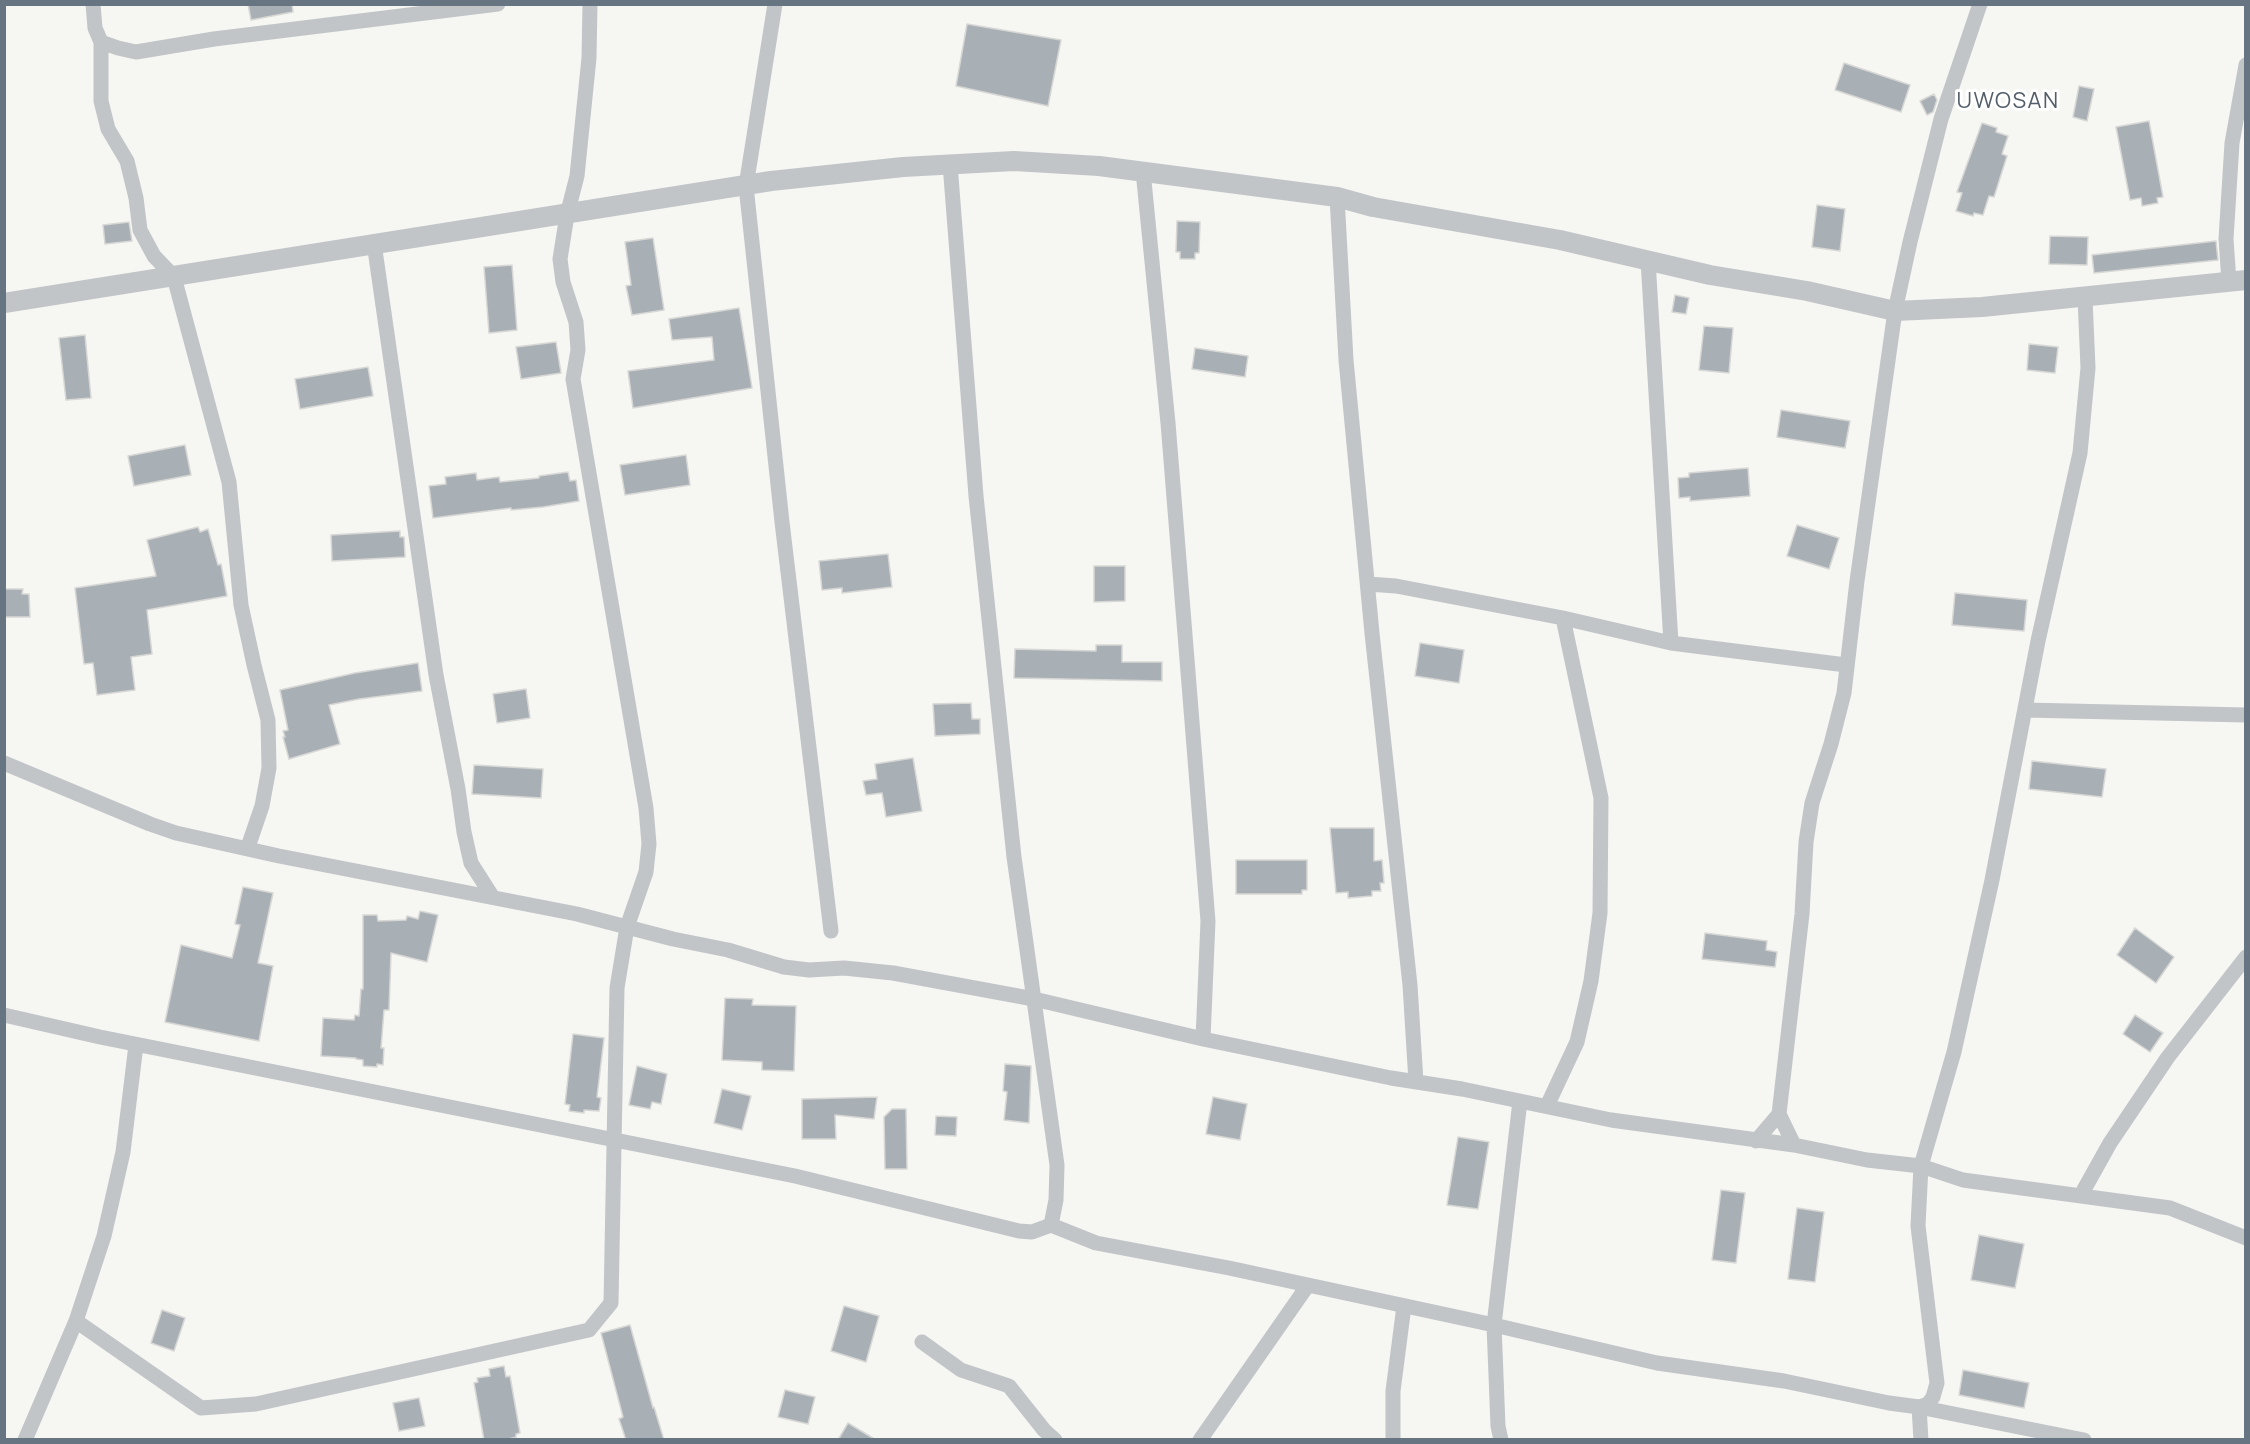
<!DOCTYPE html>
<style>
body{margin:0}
#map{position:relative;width:2250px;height:1444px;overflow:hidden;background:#f6f6f3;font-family:Manrope,sans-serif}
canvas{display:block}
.frame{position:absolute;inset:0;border:6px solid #677482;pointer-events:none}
</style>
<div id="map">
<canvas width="2250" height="1444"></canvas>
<div class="frame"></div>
</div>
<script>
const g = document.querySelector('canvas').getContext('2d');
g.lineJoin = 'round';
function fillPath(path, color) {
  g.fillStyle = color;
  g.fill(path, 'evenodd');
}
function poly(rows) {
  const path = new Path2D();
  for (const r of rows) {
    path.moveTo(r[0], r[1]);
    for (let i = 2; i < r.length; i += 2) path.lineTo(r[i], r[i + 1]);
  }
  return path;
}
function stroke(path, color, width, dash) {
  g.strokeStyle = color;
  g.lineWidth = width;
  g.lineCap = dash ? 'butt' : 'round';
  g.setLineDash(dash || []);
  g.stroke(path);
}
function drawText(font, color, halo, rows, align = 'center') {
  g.font = font + ' Manrope,sans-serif';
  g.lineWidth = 6;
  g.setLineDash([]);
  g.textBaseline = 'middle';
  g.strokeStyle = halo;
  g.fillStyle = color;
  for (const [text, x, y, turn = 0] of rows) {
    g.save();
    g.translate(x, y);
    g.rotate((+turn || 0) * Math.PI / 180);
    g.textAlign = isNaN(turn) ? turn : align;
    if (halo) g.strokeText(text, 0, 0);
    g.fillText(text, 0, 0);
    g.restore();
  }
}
const building = poly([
 [248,4,292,4,293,12,251,20,248,4],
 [967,24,1061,40,1048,106,956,86,967,24],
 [1844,63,1910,85,1901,112,1835,90,1844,63],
 [2079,86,2094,89,2087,121,2073,117,2079,86],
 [1934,94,1937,100,1933,112,1927,115,1920,101,1934,94],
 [2149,121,2163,197,2157,198,2158,203,2142,206,2141,198,2130,200,2116,127,2149,121],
 [1982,123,1997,128,1996,132,2008,136,2002,154,2007,156,1994,197,1989,196,1983,215,1974,213,1973,216,1956,211,1962,193,1957,192,1982,123],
 [1817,205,1845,209,1840,251,1812,247,1817,205],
 [1177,221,1200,222,1199,253,1195,253,1195,259,1180,259,1180,252,1176,252,1177,221],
 [129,222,132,241,105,244,103,225,129,222],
 [2050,236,2088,237,2087,265,2049,264,2050,236],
 [653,238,664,310,632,315,626,286,631,285,625,242,653,238],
 [2216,241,2218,260,2094,273,2092,255,2216,241],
 [512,265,517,330,489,333,484,267,512,265],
 [1675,295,1689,298,1686,314,1672,312,1675,295],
 [739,308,752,388,633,408,628,371,714,360,712,337,672,340,669,319,739,308],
 [1704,326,1733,328,1729,373,1699,370,1704,326],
 [85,335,91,398,66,400,59,338,85,335],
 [556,342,561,373,521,379,516,347,556,342],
 [2029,344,2058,347,2055,373,2027,370,2029,344],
 [1195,348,1248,356,1245,377,1192,369,1195,348],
 [368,367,373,396,300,409,295,379,368,367],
 [1781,410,1850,421,1845,448,1777,437,1781,410],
 [185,445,191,475,134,486,128,456,185,445],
 [686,455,690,485,625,495,620,465,686,455],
 [1748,468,1750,496,1690,501,1690,497,1679,498,1678,478,1689,477,1689,473,1748,468],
 [568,472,570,481,576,480,579,501,543,507,511,510,511,508,433,518,429,486,446,484,445,477,476,473,477,480,499,477,500,482,539,478,539,476,568,472],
 [1797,525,1839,538,1829,569,1787,556,1797,525],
 [198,527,200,532,208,529,218,565,221,564,227,596,147,610,152,654,131,657,135,690,97,695,93,663,84,664,75,588,156,576,147,540,198,527],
 [400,531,400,537,404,537,405,557,332,561,331,535,400,531],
 [888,554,892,587,842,593,842,588,822,590,819,561,888,554],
 [1094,566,1125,566,1125,601,1094,602,1094,566],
 [4,589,23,589,22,594,29,594,30,617,4,617,4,589],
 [1955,593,2027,600,2024,631,1952,625,1955,593],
 [1420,643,1464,650,1459,683,1415,676,1420,643],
 [1096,645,1122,645,1122,662,1162,662,1162,681,1014,678,1015,649,1096,651,1096,645],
 [418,663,422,691,359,699,329,705,340,744,289,759,283,737,285,737,283,731,288,730,280,690,355,673,418,663],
 [526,689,530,718,497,723,493,694,526,689],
 [971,703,972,719,980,719,980,734,935,736,933,704,971,703],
 [913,758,922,811,886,817,882,793,866,795,863,781,877,779,875,764,913,758],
 [2032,761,2106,769,2102,797,2029,789,2032,761],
 [474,765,543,769,541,798,472,794,474,765],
 [1330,828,1374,828,1374,861,1382,860,1384,883,1380,883,1381,891,1372,891,1372,896,1348,898,1348,892,1336,893,1330,828],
 [1236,860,1307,860,1307,890,1302,890,1302,894,1236,894,1236,860],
 [243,887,273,893,258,963,273,966,259,1041,165,1022,181,945,232,958,240,925,235,924,243,887],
 [420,911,438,915,427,962,391,953,389,1010,384,1010,381,1048,384,1048,383,1065,377,1064,377,1067,363,1066,363,1060,356,1059,356,1058,321,1056,323,1018,354,1020,355,1015,359,1016,361,989,363,989,363,915,377,915,378,921,406,920,407,916,418,919,420,911],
 [2135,928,2174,957,2156,983,2117,955,2135,928],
 [1705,933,1767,941,1766,950,1777,952,1775,967,1702,959,1705,933],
 [725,998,753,999,752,1005,796,1006,794,1071,762,1070,762,1062,722,1060,725,998],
 [2135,1015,2163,1033,2150,1052,2123,1034,2135,1015],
 [573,1034,604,1038,597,1097,601,1098,599,1111,584,1110,584,1113,569,1111,570,1105,565,1104,573,1034],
 [1005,1064,1031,1066,1029,1123,1004,1120,1007,1092,1003,1091,1005,1064],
 [637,1066,667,1074,661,1104,652,1102,650,1109,629,1105,637,1066],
 [722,1089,751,1096,742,1130,714,1123,722,1089],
 [877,1097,874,1119,835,1115,836,1139,802,1139,802,1099,877,1097],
 [1213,1097,1247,1104,1240,1140,1206,1134,1213,1097],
 [892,1109,906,1109,907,1169,885,1169,884,1117,892,1109],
 [936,1116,957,1117,956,1136,935,1135,936,1116],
 [1458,1137,1489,1142,1478,1209,1447,1205,1458,1137],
 [1721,1190,1745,1193,1736,1263,1712,1260,1721,1190],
 [1797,1208,1824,1212,1815,1282,1788,1279,1797,1208],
 [1979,1235,2024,1244,2015,1288,1971,1280,1979,1235],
 [844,1306,879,1316,866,1362,831,1351,844,1306],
 [162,1310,185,1318,174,1351,151,1343,162,1310],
 [630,1325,653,1408,654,1407,664,1440,626,1440,619,1419,623,1417,601,1333,630,1325],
 [504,1366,506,1377,510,1376,520,1433,516,1434,516,1437,505,1440,484,1440,474,1383,478,1382,477,1378,490,1376,489,1369,504,1366],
 [1963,1370,2029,1383,2024,1408,1959,1395,1963,1370],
 [785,1390,815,1397,808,1424,778,1417,785,1390],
 [419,1398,425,1426,399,1431,393,1403,419,1398],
 [848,1423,876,1440,838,1440,848,1423]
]);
fillPath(building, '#a9b0b5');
stroke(building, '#d7d7d5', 1.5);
stroke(poly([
 [93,4,95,28,101,42,118,48,136,52,214,39,498,4],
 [775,4,746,186,782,522,831,931],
 [101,42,101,101,108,129,127,161,136,198,140,230,154,256,174,277,229,482,241,605,254,665,268,720,269,768,262,806,248,847],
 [950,164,976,496,1014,857,1057,1165,1056,1200,1051,1225,1096,1243,1229,1268,1494,1325,1657,1363,1784,1381,1889,1403,1919,1407,1928,1404,1933,1397,1937,1383,1918,1226,1921,1166,1954,1052,1992,880,2038,641,2080,453,2088,368,2085,298],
 [1143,171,1168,423,1208,921,1203,1039],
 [1337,197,1346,360,1372,633,1410,985,1416,1082],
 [374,243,436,675,458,789,464,832,471,863,492,896],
 [1648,260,1671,643],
 [2229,282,2226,239,2232,143,2246,65],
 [1368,584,1396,586,1563,618,1671,643,1846,665],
 [2025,710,2246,715],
 [4,763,150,824,176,833,279,856,577,914,673,939,728,950,784,967,809,970,844,968,893,973,1034,999,1203,1039,1391,1078,1462,1089,1611,1120,1794,1145,1867,1160,1921,1166,1963,1180,2170,1208,2246,1238],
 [4,1015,100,1037,795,1176,1019,1231,1032,1232,1051,1225],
 [1547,1106,1577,1042,1591,981,1600,913,1601,798,1563,618],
 [1756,1141,1779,1114],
 [1794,1145,1779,1114,1802,914,1806,842,1812,803,1831,744,1844,693,1857,581,1895,311,1910,242,1941,119,1980,4],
 [2081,1195,2110,1143,2168,1057,2246,957],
 [76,1321,201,1408,256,1404,589,1330,611,1303,617,988,627,927,646,872,649,844,646,808,573,379,578,350,576,322,563,282,560,259,567,215,577,176,589,58,590,4],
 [922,1342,961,1370,1009,1386,1044,1430,1055,1440],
 [25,1440,76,1321,104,1236,123,1152,136,1045],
 [1200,1440,1308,1285],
 [1393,1440,1393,1391,1404,1306],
 [1501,1440,1498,1426,1494,1325,1520,1101],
 [1921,1440,1919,1407,2084,1440]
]), '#c1c5c8', 15);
stroke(poly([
 [4,303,771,181,903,167,1014,161,1099,166,1337,197,1373,207,1560,240,1710,275,1807,291,1895,311,1982,307,2246,280]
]), '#c1c5c8', 20);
g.letterSpacing = '1.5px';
drawText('22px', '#545e68', '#fff', [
 ["UWOSAN",2008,102]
]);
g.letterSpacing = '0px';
</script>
